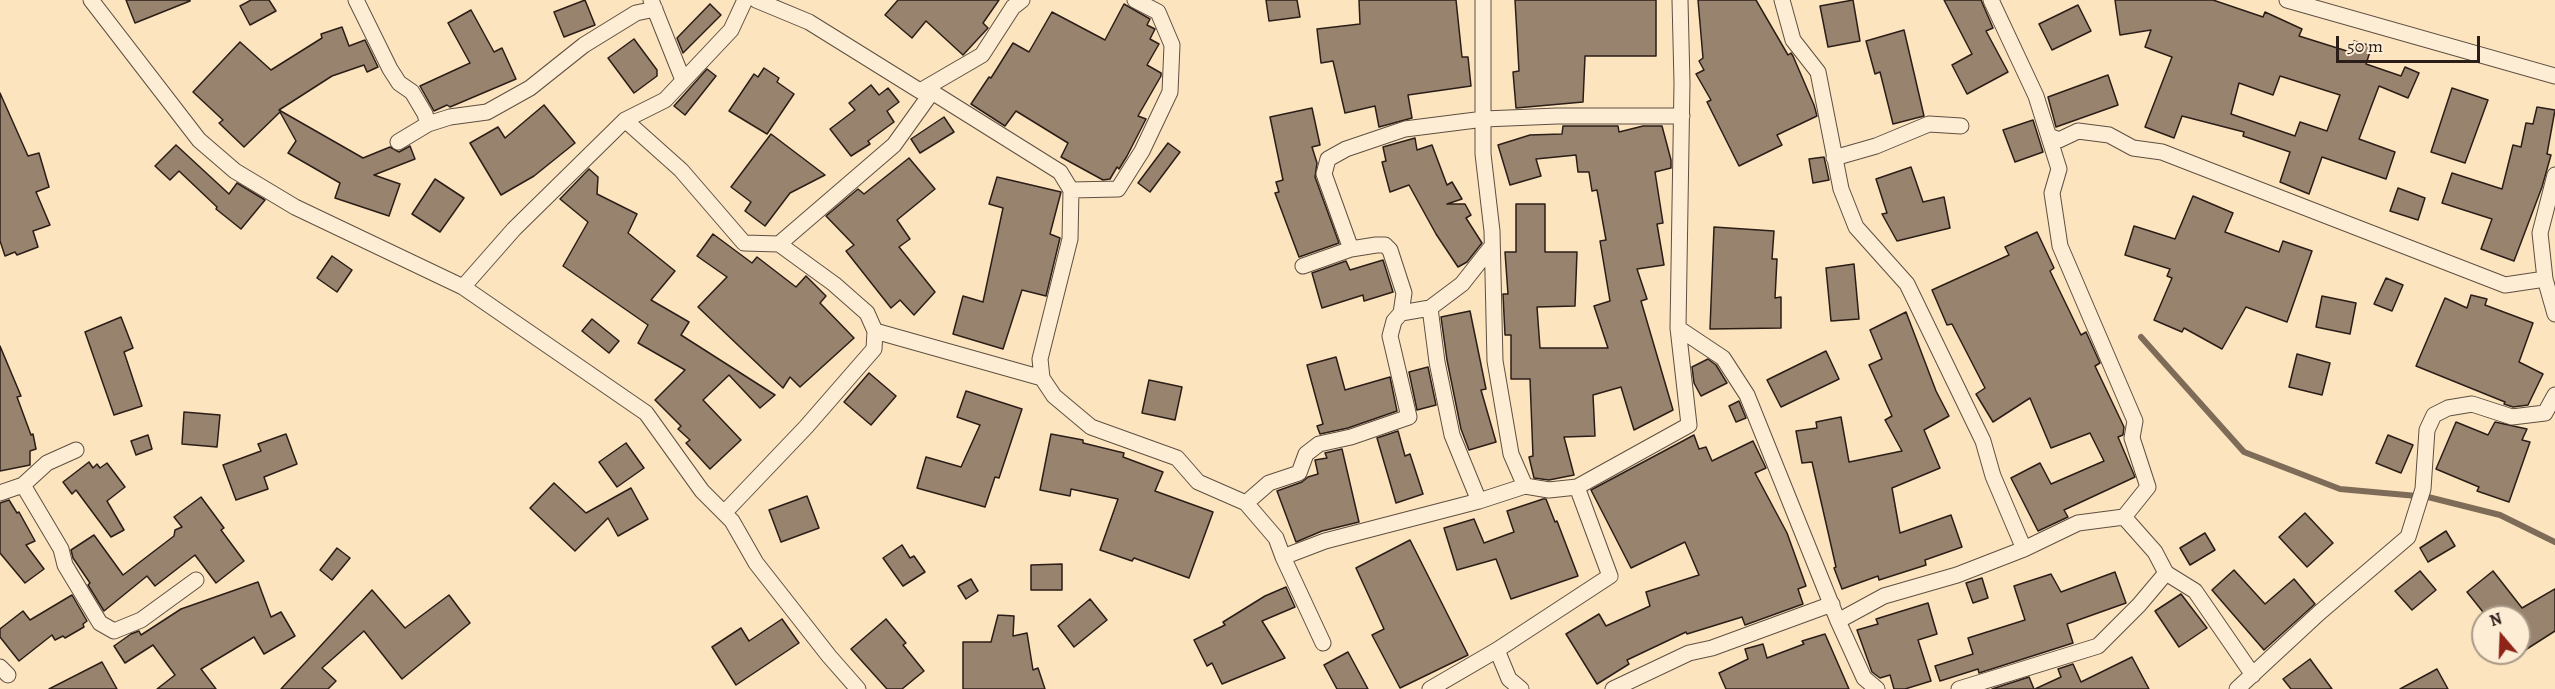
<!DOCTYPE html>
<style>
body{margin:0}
#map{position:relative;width:2555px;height:689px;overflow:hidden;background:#fce4be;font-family:Alegreya,serif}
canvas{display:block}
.north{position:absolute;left:2471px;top:605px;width:60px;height:60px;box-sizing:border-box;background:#fdedd5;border:2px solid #a99a89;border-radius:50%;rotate:341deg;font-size:16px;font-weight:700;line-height:24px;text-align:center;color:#2b1d17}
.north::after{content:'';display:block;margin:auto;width:21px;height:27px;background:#8f2418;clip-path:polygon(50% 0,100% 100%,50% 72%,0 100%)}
.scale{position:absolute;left:2336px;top:36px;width:144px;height:27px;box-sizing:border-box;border:3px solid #2b1d17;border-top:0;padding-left:8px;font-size:18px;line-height:21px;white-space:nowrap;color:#2b1d17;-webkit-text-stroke:4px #fdedd5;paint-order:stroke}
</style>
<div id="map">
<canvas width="2555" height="689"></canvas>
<div class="north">N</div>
<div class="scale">50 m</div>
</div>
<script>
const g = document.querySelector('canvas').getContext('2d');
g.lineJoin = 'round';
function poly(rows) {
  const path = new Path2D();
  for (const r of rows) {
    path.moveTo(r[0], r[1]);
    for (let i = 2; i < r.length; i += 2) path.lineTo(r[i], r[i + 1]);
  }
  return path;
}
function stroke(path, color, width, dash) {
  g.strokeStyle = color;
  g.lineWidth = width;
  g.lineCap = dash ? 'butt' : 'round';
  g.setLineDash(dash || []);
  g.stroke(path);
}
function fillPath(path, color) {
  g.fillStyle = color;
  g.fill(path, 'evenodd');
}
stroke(poly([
 [2141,337,2244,452,2340,489,2428,497,2500,515,2555,542]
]), '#7e6c59', 6);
const building = poly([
 [126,0,190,0,190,1,135,23,126,0],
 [251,0,269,0,276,11,250,25,240,6,251,0],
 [585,0,595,25,564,37,554,12,585,0],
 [898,0,999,0,983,23,988,28,963,55,926,21,912,38,885,15,898,0],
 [1266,0,1297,0,1300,17,1269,21,1266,0],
 [1359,0,1456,0,1462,57,1468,57,1471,86,1408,95,1412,118,1379,127,1375,106,1345,113,1333,61,1321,63,1317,29,1360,24,1359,0],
 [1515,0,1656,0,1656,56,1585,56,1583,102,1516,108,1513,72,1519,71,1515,0],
 [1698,0,1756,0,1788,55,1791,53,1793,56,1814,105,1817,116,1777,135,1782,145,1739,166,1707,102,1711,100,1696,74,1704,70,1699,61,1703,58,1698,0],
 [1853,0,1860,41,1828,47,1820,6,1853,0],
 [1944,0,1981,0,1993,28,1986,31,2008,72,1967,94,1952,65,1972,54,1944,0],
 [2115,0,2213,0,2263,17,2265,12,2302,29,2299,36,2350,52,2354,41,2372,46,2366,64,2401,76,2405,67,2419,73,2408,98,2379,86,2359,139,2395,152,2386,179,2322,157,2309,194,2280,182,2290,152,2243,136,2244,132,2182,116,2174,138,2145,127,2172,57,2145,47,2151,30,2120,35,2115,0],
 [2280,76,2340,95,2327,131,2300,122,2295,136,2231,114,2239,83,2273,95,2280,76],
 [710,4,721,15,683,53,677,38,710,4],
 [1124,4,1150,19,1147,25,1155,29,1150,39,1159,44,1147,65,1161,73,1161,76,1138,116,1146,119,1127,156,1119,169,1117,167,1110,179,1103,180,1061,157,1068,143,1016,111,1005,126,971,104,989,77,991,78,1013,43,1029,52,1052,12,1105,40,1124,4],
 [2078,5,2091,31,2052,50,2039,24,2078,5],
 [471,10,494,52,502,48,516,79,450,107,447,105,434,111,420,86,470,63,448,23,471,10],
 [342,27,349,46,365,40,378,67,367,72,364,65,332,76,279,110,363,158,390,147,399,152,410,146,415,159,374,175,400,184,389,216,335,198,340,183,288,153,296,141,280,112,244,147,219,123,223,120,193,92,240,42,271,70,322,38,321,34,342,27],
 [1904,30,1924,116,1893,124,1880,72,1875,74,1866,41,1904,30],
 [634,39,657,70,657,76,634,93,608,58,634,39],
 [764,68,779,78,777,82,794,94,767,134,729,111,754,74,758,77,764,68],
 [707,69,716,76,685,115,674,106,707,69],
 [2108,75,2118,105,2056,127,2048,97,2108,75],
 [871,85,879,95,888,88,899,102,887,111,894,122,868,141,870,144,851,156,830,129,855,110,849,103,871,85],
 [2452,88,2488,100,2465,163,2431,152,2452,88],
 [0,93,28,156,39,153,49,187,36,192,50,225,33,231,38,247,17,255,15,252,5,256,0,241,0,93],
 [544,105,575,143,534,176,501,195,470,143,498,127,505,138,544,105],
 [2537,107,2555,110,2547,154,2551,155,2542,187,2514,261,2481,249,2492,219,2442,203,2452,173,2502,189,2513,145,2521,147,2526,123,2533,124,2537,107],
 [1312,108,1320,145,1312,147,1317,163,1315,177,1339,243,1299,257,1275,193,1279,192,1276,182,1283,180,1270,117,1312,108],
 [944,117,954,132,920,153,911,139,944,117],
 [2033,120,2043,152,2015,162,2003,130,2033,120],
 [1563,126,1618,126,1619,132,1643,126,1662,126,1671,160,1671,168,1655,172,1663,223,1657,224,1664,265,1637,269,1647,299,1641,301,1673,410,1634,430,1621,387,1593,395,1595,436,1564,437,1574,475,1549,480,1534,478,1529,457,1533,456,1530,379,1511,379,1511,335,1505,335,1503,294,1508,294,1505,252,1516,252,1516,204,1545,204,1545,252,1577,252,1575,306,1537,307,1540,348,1608,348,1594,306,1610,301,1600,241,1606,240,1597,190,1592,191,1589,172,1578,172,1576,155,1536,159,1541,176,1510,185,1498,145,1530,135,1562,134,1563,126],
 [771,134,825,175,790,193,765,226,745,211,751,202,731,187,771,134],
 [1415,138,1417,150,1432,145,1447,185,1452,182,1462,199,1447,204,1465,204,1471,215,1466,218,1482,243,1467,262,1458,267,1436,234,1409,185,1390,192,1382,162,1386,161,1383,147,1415,138],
 [1168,143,1180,152,1150,192,1138,183,1168,143],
 [176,145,229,194,237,183,265,200,241,229,216,209,217,207,179,171,170,180,155,166,176,145],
 [1824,157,1829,180,1813,183,1809,159,1824,157],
 [909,158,935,189,897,220,910,239,899,247,935,292,914,315,900,300,891,308,846,251,854,245,826,216,858,189,864,194,909,158],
 [1911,167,1923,202,1944,197,1950,228,1897,241,1882,214,1887,213,1876,179,1911,167],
 [589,169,598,177,597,194,637,214,628,233,675,271,651,300,689,322,681,335,775,395,760,408,729,375,703,400,741,440,710,469,686,443,690,440,678,429,681,426,655,400,685,370,638,343,648,325,563,266,588,222,560,199,589,169],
 [997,177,1061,192,1050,234,1060,238,1046,296,1022,290,1003,349,953,334,963,296,983,302,1003,208,989,204,997,177],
 [435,179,464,198,440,232,412,214,435,179],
 [2398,188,2425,198,2418,220,2390,211,2398,188],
 [2193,196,2233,213,2225,232,2279,252,2283,241,2312,251,2287,322,2246,307,2222,349,2184,328,2182,332,2154,320,2172,278,2167,276,2170,269,2125,255,2134,226,2175,239,2193,196],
 [1714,227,1774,231,1772,259,1777,259,1775,298,1781,297,1781,328,1710,329,1714,227],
 [2037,232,2054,268,2050,271,2081,335,2086,332,2100,363,2095,366,2124,427,2123,435,2118,437,2135,477,2064,510,2068,517,2038,531,2011,478,2040,463,2051,484,2104,461,2090,433,2051,448,2030,398,1993,422,1976,394,1985,388,1952,324,1947,325,1932,290,2009,255,2005,247,2037,232],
 [713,234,752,263,757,257,796,287,806,276,826,296,820,303,854,338,800,387,790,377,783,388,698,307,727,277,697,256,713,234],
 [332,256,352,270,337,292,317,278,332,256],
 [1383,260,1393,292,1364,301,1363,295,1322,308,1312,273,1346,261,1350,270,1383,260],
 [1854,264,1859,319,1831,321,1826,268,1854,264],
 [2386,278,2403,285,2392,311,2374,304,2386,278],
 [2471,295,2487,299,2485,305,2533,323,2519,362,2543,374,2528,405,2513,407,2504,404,2505,402,2416,366,2445,298,2467,308,2471,295],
 [2322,296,2356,303,2350,334,2316,327,2322,296],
 [1470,311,1486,389,1481,390,1496,442,1469,450,1461,429,1447,360,1441,317,1470,311],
 [1906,312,1936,391,1949,416,1924,430,1940,468,1892,488,1900,533,1951,515,1962,547,1925,560,1926,565,1879,580,1878,576,1842,589,1834,568,1836,567,1812,462,1802,463,1796,431,1817,428,1816,422,1841,417,1849,462,1902,451,1885,420,1892,416,1869,365,1882,359,1870,330,1906,312],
 [121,317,133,348,124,352,142,406,114,415,85,332,121,317],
 [592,319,619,341,609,353,582,331,592,319],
 [0,346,21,396,17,397,31,435,33,434,36,449,30,451,30,465,0,471,0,346],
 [1826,351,1839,379,1781,407,1767,380,1826,351],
 [2297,354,2330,363,2322,395,2289,387,2297,354],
 [1336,357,1345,390,1390,377,1397,411,1348,428,1320,434,1317,426,1323,424,1307,365,1336,357],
 [1708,359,1716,365,1727,383,1701,396,1694,383,1692,367,1708,359],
 [1428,367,1436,405,1417,410,1409,372,1428,367],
 [869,373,896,396,871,425,844,402,869,373],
 [1149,380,1182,387,1175,420,1142,413,1149,380],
 [966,391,1022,409,999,478,995,477,985,507,917,488,926,457,961,467,980,425,957,417,966,391],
 [1739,401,1746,418,1736,422,1729,406,1739,401],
 [184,412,220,415,217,447,182,444,184,412],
 [2456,422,2488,435,2495,422,2527,429,2522,440,2530,442,2509,502,2477,491,2479,487,2436,469,2456,422],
 [1398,431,1405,456,1410,454,1423,494,1396,503,1377,438,1398,431],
 [286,434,297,464,264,477,268,489,236,500,223,465,261,451,258,444,286,434],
 [1051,434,1083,440,1083,443,1124,453,1123,457,1163,472,1155,491,1213,512,1189,578,1134,558,1132,561,1100,550,1118,499,1071,489,1070,496,1040,490,1051,434],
 [148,435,152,449,136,455,131,441,148,435],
 [1694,435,1699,449,1706,447,1712,461,1753,441,1766,468,1755,473,1787,533,1806,586,1798,589,1803,604,1745,625,1742,617,1687,634,1686,632,1627,660,1629,664,1597,684,1566,634,1599,614,1606,626,1650,606,1646,592,1699,575,1685,542,1631,568,1591,490,1694,435],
 [2388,435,2413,445,2401,473,2376,463,2388,435],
 [626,443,644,468,617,487,599,462,626,443],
 [1342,449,1359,522,1322,531,1296,542,1277,491,1302,482,1308,477,1318,474,1315,460,1327,458,1325,453,1342,449],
 [89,462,93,468,97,464,100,468,107,463,125,487,107,501,124,530,111,537,76,490,72,494,63,482,89,462],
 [554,483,586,513,631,488,648,519,618,536,608,518,575,551,530,508,554,483],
 [807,496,819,528,781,542,769,510,807,496],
 [201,497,224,528,221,530,244,561,216,583,195,555,155,586,147,576,104,611,88,585,90,583,73,558,71,550,94,535,123,575,174,536,175,530,182,527,174,517,201,497],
 [1543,499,1546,499,1555,522,1557,521,1578,576,1511,599,1496,559,1457,570,1444,528,1474,519,1484,543,1514,532,1507,511,1543,499],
 [9,500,17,513,19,512,35,541,26,545,44,569,25,583,0,553,0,503,9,500],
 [2305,513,2333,543,2307,567,2279,537,2305,513],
 [2446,531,2455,546,2428,562,2420,548,2446,531],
 [2205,533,2215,550,2190,565,2180,548,2205,533],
 [1410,540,1468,655,1400,688,1372,635,1384,629,1356,568,1410,540],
 [902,545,910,558,914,556,925,572,903,586,883,558,902,545],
 [337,548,350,558,332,580,320,570,337,548],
 [1062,564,1062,590,1031,590,1031,565,1062,564],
 [2234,570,2265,604,2294,579,2315,604,2264,650,2212,590,2234,570],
 [2420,571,2436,590,2412,610,2395,591,2420,571],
 [2493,571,2522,608,2555,589,2555,631,2519,654,2519,617,2487,617,2467,592,2493,571],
 [2115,572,2126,603,2067,624,2073,643,1979,673,1978,669,1940,681,1935,666,1973,654,1968,638,2025,620,2014,586,2051,574,2061,592,2115,572],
 [1982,578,1988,598,1973,603,1966,583,1982,578],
 [971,579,978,591,966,599,958,586,971,579],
 [258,582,271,617,281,612,295,636,264,654,254,637,201,669,216,689,157,689,175,675,153,645,125,663,114,646,131,634,139,631,141,635,181,609,258,582],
 [1286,587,1295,607,1262,621,1285,658,1222,684,1212,663,1207,666,1194,640,1225,625,1223,622,1265,596,1286,587],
 [372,590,405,628,449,595,470,623,402,679,364,631,322,668,336,681,328,689,281,689,372,590],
 [2181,594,2207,628,2179,647,2155,611,2181,594],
 [72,595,87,621,83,624,84,627,65,638,63,636,55,640,52,635,19,661,0,637,0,629,23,611,30,620,72,595],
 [1090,599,1107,620,1074,647,1058,626,1090,599],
 [1928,603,1937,634,1918,640,1931,681,1905,689,1894,689,1890,675,1880,678,1872,672,1857,630,1878,624,1876,619,1928,603],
 [998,615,1014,616,1013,636,1027,633,1033,670,1038,668,1045,689,963,689,963,642,991,642,998,615],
 [782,619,799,643,736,685,712,647,741,628,749,641,782,619],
 [886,619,906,643,903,645,924,671,902,689,887,689,851,649,886,619],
 [1825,634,1849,689,1726,689,1719,673,1748,659,1745,649,1763,644,1767,658,1804,644,1802,641,1825,634],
 [1348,652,1368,689,1337,689,1324,665,1348,652],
 [2132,657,2149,689,2035,689,2061,677,2058,669,2073,664,2081,682,2132,657],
 [2310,659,2332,689,2291,689,2283,679,2310,659],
 [102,662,117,689,49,689,102,662],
 [2437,669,2448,689,2400,689,2437,669],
 [2029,677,2034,689,1992,689,2029,677]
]);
fillPath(building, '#98846e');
stroke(building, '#2b1d17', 1.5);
const street = poly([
 [91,0,199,140,235,171,295,207,463,287,646,413,702,491,732,521,756,563,829,656,858,689],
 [356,0,390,69,399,83,412,92,425,114,428,124],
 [651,0,683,80],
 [756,0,809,22,920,91,932,92,1060,172,1071,190,1070,239,1040,359,1042,378,1054,396,1091,427,1177,458,1198,482,1246,503,1276,538,1283,557],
 [1483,0,1483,154,1492,231,1495,361,1511,454,1525,486],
 [1782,0,1793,40,1818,72,1841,189,1856,227,1907,284,1983,441,1993,476,2024,549],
 [1991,0,2036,96,2059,169,2052,193,2060,246,2135,421,2132,438,2148,487,2124,517,2155,552,2166,573,2195,591,2253,675],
 [2287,0,2555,76],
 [920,91,982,55,1013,7,1022,0],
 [625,120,681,170,744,243,779,244,834,284,867,313,875,331,874,349,806,427,724,513],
 [2049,136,2059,140,2078,131,2109,135,2133,148,2162,152,2505,285,2545,279],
 [398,142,428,124,450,117,487,112,530,88,584,45,636,13,655,9],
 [1834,158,1876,146,1929,124,1961,126],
 [2555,175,2540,233,2545,279,2555,314],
 [1071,190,1118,189,1142,151,1170,92,1172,45,1158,12,1135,0],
 [779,244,894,145,932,92],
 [1351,249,1324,174,1328,159,1346,149,1405,129,1484,119,1557,116,1682,116],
 [1303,266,1351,249,1376,245,1385,245,1390,250,1404,293,1401,313],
 [463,287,514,229,625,120,665,100,731,30,745,0],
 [1430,308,1437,362,1452,435,1479,501],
 [1678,328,1723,358,1747,395,1838,621,1864,678,1877,689],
 [875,331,1042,378],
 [23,485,47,463,76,450],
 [0,493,23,485,61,549,65,565,100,623,114,631,141,620,196,580],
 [1246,503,1269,483,1299,473,1306,454,1319,444,1351,437,1409,417,1390,336,1394,321,1401,313,1430,308,1462,284,1492,246],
 [1838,621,1884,596,1957,575,2024,549,2078,523,2124,517],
 [1323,643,1283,557,1325,541,1479,501,1525,486,1549,490,1577,487,1689,425,1678,328,1682,83,1680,0],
 [1497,650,1509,679,1521,689],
 [0,667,8,675],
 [1430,689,1497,650,1610,576,1577,487],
 [1613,689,1689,653,1712,648,1832,604],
 [1959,689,2098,646,2139,605,2166,573],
 [2237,689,2319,613,2408,537,2423,489,2427,430,2434,415,2448,408,2472,404,2512,417,2545,413,2555,395]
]);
stroke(street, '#5f4f41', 17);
stroke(street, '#fdedd5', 15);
</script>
